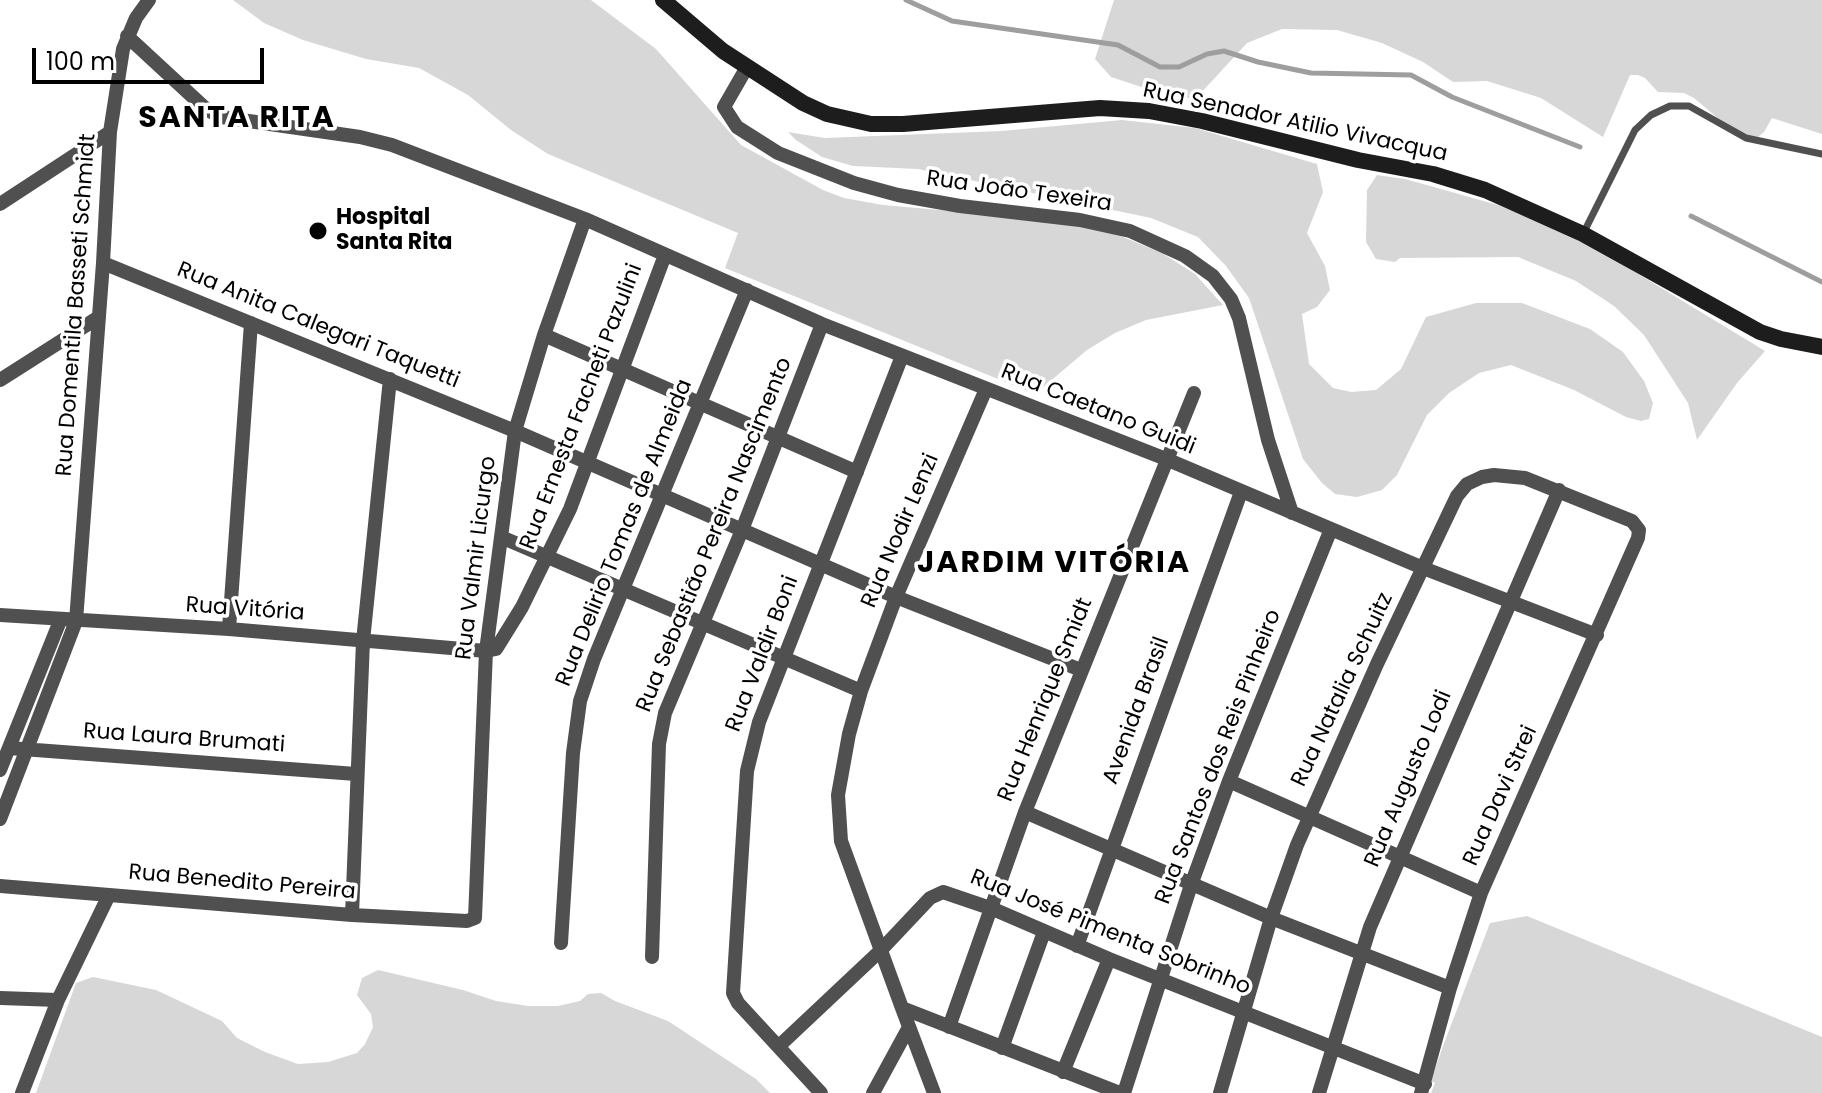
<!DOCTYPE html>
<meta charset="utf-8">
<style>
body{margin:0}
#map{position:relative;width:1822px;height:1093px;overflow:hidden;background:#fff;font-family:Poppins,sans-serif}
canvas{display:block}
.scale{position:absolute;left:32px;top:48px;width:232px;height:36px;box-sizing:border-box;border:4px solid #000;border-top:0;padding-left:10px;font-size:24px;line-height:28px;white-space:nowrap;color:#000;-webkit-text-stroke:6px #fff;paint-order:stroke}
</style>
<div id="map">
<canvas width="1822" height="1093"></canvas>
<div class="scale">100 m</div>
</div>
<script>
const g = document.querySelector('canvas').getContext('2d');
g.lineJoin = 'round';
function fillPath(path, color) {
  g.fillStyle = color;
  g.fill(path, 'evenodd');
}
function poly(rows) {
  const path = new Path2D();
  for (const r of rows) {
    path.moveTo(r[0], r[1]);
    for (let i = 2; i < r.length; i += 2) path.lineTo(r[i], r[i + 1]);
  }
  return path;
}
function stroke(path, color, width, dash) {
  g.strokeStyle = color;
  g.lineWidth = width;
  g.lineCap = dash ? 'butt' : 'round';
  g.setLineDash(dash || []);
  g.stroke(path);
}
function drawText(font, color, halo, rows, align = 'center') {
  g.font = font + ' Poppins,sans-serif';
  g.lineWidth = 7;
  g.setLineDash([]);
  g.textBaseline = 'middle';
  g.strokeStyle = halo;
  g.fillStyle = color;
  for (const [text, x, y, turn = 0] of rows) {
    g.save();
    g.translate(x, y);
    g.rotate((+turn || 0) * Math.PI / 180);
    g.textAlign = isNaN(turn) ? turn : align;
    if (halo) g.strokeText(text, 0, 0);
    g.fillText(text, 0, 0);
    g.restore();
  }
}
fillPath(poly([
 [233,0,591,0,656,49,741,145,823,190,844,198,883,205,1031,218,1106,230,1162,253,1195,274,1223,305,1146,320,1115,333,1087,350,1035,394,725,268,738,233,548,154,511,130,468,95,419,68,366,59,303,40,264,23],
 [1114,0,1822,0,1822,134,1772,118,1764,132,1758,137,1744,135,1720,120,1694,98,1684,93,1658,92,1645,78,1638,75,1630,75,1603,137,1541,98,1487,81,1453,82,1423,62,1382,43,1337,30,1282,29,1247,43,1200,94,1189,98,1169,96,1111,77,1095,59],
 [1122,120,1195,128,1317,164,1323,192,1307,233,1325,266,1330,290,1317,307,1302,314,1309,364,1333,388,1351,392,1376,390,1401,369,1426,317,1476,303,1522,303,1590,329,1623,352,1644,381,1653,403,1649,419,1641,421,1626,417,1574,390,1511,365,1479,373,1449,393,1427,415,1397,475,1382,490,1357,497,1335,494,1322,483,1303,459,1249,298,1226,266,1198,237,1151,218,918,169,853,166,822,157,796,140,788,132,825,138,1001,131],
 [1377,175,1405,179,1498,205,1558,230,1612,258,1765,351,1737,383,1697,440,1688,403,1644,335,1614,306,1576,281,1518,257,1400,258,1395,262,1376,259,1366,242,1367,190],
 [1527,916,1822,1037,1822,1093,1431,1093,1435,1083,1431,1081,1443,1046,1490,923],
 [378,970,463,990,496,1001,528,1006,558,1006,580,1001,588,994,601,993,615,1001,668,1021,756,1079,770,1093,36,1093,76,983,93,977,156,990,222,1021,237,1038,265,1052,298,1064,328,1062,357,1053,365,1044,373,1027,371,1014,357,995,362,978]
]), '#d7d7d7');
stroke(poly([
 [906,0,952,21,1118,45,1160,67,1179,67,1207,54,1224,51,1258,62,1311,73,1411,75,1452,97,1580,147],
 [1691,216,1822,282]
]), '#9e9e9e', 5);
stroke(poly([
 [1583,234,1635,130,1651,115,1670,106,1689,106,1746,138,1822,154]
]), '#505050', 7);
stroke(poly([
 [127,36,206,109,221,117,360,137,392,145,585,219,822,324,1166,459,1423,568,1597,635],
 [747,67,724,107,737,127,778,153,854,183,898,195,960,206,1080,220,1130,231,1185,256,1213,276,1231,299,1239,318,1268,440,1292,513],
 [0,204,110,132],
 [103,263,515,431,896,597,1081,670],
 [544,335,857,472],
 [0,380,99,317],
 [986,389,896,597,861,691,849,734,838,795,841,841,902,1008,1120,1093],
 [501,537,861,691],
 [0,615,229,629,486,651,496,649,522,607,570,509,665,255],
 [229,629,251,323],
 [9,748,356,774],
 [0,770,60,621],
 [1229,781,1481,893],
 [1025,812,1271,918,1450,988],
 [0,819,76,621,103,263,110,132,123,49,136,18,149,0],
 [0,886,352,915,467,921,475,918,486,651,515,431,544,335,585,219],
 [352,915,363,641,390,379],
 [561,943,573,753,580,701,594,659,747,290],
 [1077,946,1241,492],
 [652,957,659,744,665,713,742,530,822,324],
 [0,998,58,1000],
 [902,1008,934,1093],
 [949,1027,1025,812,1194,393],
 [779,1046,880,951,930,898,943,892,993,909,1109,959,1425,1084],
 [1002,1048,1044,932],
 [1063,1072,1109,959],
 [22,1093,58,1000,109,895],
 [821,1093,738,1003,733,993,747,771,759,722,902,356],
 [873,1093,909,1027],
 [1124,1093,1191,885,1229,781,1331,529],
 [1220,1093,1271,918,1297,845,1377,664,1457,496,1467,484,1482,477,1494,475,1525,478,1632,521,1639,530,1638,538,1481,893,1450,988,1421,1093],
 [1319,1093,1370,927,1559,490]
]), '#505050', 14);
stroke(poly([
 [663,0,723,51,803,103,827,114,871,124,903,124,1100,108,1149,111,1202,121,1358,160,1433,174,1485,190,1583,234,1760,332,1781,339,1822,347]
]), '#1d1d1d', 16);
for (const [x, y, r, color] of [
 [318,231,10,"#000"]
]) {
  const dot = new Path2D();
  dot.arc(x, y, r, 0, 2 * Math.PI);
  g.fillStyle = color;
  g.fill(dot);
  stroke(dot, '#fff', 3);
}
drawText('22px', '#000', '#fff', [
 ["Rua Senador Atilio Vivacqua",1295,123,12],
 ["Rua João Texeira",1019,192,8],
 ["Rua Domentila Basseti Schmidt",77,305,-86],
 ["Rua Anita Calegari Taquetti",318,326,22],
 ["Rua Ernesta Facheti Pazulini",582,407,-69],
 ["Rua Caetano Guidi",1098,410,22],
 ["Rua Nodir Lenzi",901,531,-67],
 ["Rua Delirio Tomas de Almeida",625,533,-68],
 ["Rua Sebastião Pereira Nascimento",715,535,-68],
 ["Rua Valmir Licurgo",477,558,-83],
 ["Rua Vitória",245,610,4],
 ["Rua Valdir Boni",763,654,-69],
 ["Rua Natalia Schuitz",1343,690,-65],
 ["Rua Henrique Smidt",1046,700,-68],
 ["Avenida Brasil",1137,711,-70],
 ["Rua Laura Brumati",184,739,4],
 ["Rua Santos dos Reis Pinheiro",1219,757,-69],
 ["Rua Augusto Lodi",1409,779,-67],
 ["Rua Davi Strei",1501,796,-66],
 ["Rua Benedito Pereira",242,883,5],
 ["Rua José Pimenta Sobrinho",1110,933,22]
]);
drawText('bold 22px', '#000', '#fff', [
 ["Hospital",336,218],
 ["Santa Rita",336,243]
], 'left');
g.letterSpacing = '2px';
drawText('bold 30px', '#000', '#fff', [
 ["SANTA RITA",237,119],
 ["JARDIM VITÓRIA",1054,564]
]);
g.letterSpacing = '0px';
</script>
